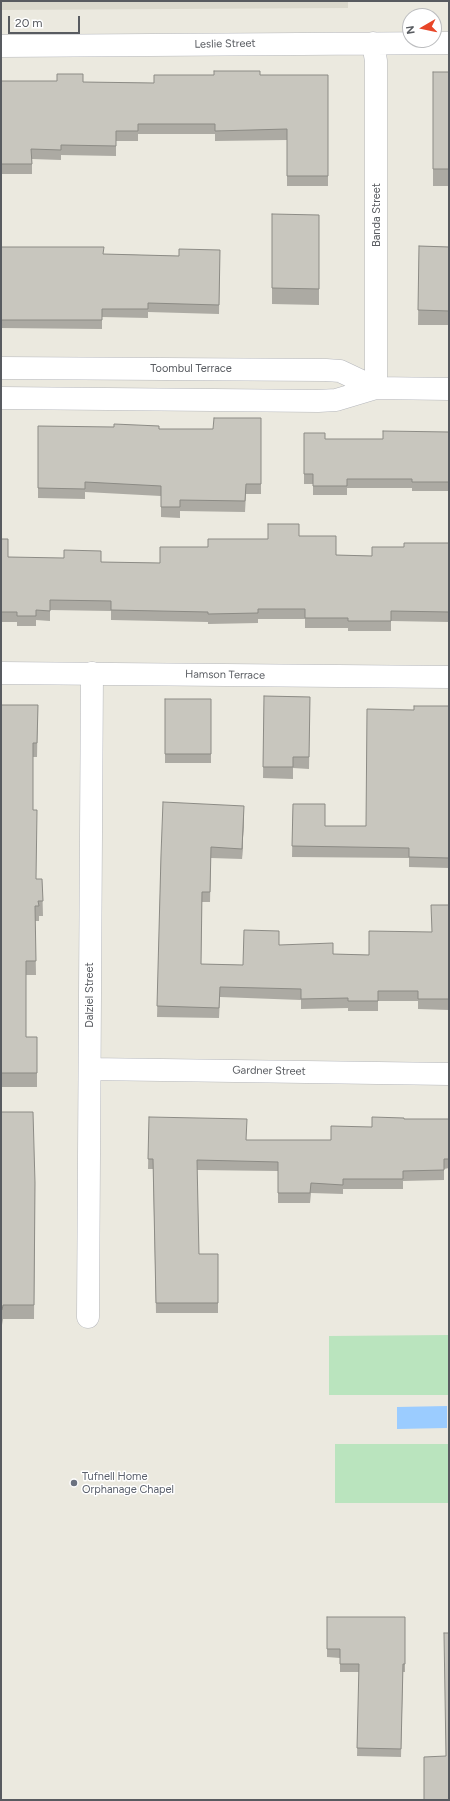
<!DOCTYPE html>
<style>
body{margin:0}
#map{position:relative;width:450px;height:1801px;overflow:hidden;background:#ebe9df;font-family:Figtree,sans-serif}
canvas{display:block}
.frame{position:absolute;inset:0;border:2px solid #585b60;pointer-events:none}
.north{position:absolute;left:402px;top:8px;width:40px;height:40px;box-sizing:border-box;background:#fff;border:1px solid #bcbdbf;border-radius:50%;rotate:261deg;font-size:11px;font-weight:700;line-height:16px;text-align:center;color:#585b60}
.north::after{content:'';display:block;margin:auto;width:14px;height:18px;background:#e84628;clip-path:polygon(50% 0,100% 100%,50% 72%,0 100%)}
.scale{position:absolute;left:8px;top:16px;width:72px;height:18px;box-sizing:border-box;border:2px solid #585b60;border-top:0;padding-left:5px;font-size:12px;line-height:14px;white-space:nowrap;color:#585b60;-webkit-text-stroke:3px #fff;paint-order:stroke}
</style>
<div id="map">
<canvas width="450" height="1801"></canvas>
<div class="frame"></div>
<div class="north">N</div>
<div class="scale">20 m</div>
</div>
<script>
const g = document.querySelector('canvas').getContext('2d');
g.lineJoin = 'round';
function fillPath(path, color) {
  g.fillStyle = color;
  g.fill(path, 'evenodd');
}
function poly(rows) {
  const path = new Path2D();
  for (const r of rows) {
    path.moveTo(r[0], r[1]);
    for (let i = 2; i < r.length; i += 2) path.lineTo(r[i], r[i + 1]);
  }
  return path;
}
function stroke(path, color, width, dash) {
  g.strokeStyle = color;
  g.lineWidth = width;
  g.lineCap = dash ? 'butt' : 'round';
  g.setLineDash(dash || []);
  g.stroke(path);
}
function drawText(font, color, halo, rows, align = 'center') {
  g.font = font + ' Figtree,sans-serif';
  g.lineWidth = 3;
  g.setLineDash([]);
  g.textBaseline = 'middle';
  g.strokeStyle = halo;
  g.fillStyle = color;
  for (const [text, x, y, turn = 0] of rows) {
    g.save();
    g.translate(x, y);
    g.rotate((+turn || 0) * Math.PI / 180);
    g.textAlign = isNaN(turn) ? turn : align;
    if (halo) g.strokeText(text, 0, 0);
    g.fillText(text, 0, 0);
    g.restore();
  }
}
fillPath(poly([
 [1,1,348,1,348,8,1,10]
]), '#dbd9cd');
fillPath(poly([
 [448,1335,449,1395,329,1395,329,1336],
 [335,1444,449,1444,449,1503,335,1503]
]), '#bae4be');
fillPath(poly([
 [447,1406,447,1428,397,1429,397,1407]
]), '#9bccff');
const minor = poly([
 [373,43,376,61,376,388],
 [1,46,449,43],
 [1,368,326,370,340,371,376,388],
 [1,398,318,401,336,400,376,388,449,389],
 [1,673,449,677],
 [90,1069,449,1074],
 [88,1317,92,673]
]);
stroke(minor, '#b5b7bc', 23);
stroke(minor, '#fff', 22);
fillPath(poly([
 [433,72,449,72,449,186,433,186],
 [260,75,328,75,328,186,287,186,287,140,215,141,215,134,138,134,138,141,116,141,116,156,61,155,61,160,32,159,32,174,1,174,1,81,83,82,154,83],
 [319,215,319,305,272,304,272,288],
 [419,246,449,247,449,325,418,325],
 [1,247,104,254,179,256,220,250,219,314,148,312,148,318,102,317,102,329,1,328],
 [261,418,261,494,246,494,245,512,180,511,180,518,161,517,161,496,85,492,85,499,38,498,38,426,159,429,213,429],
 [449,432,449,491,412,491,412,488,347,488,347,495,313,495,313,484,304,484,304,433,325,439,383,439],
 [299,536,336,555,372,556,404,547,449,543,449,622,391,621,391,631,348,631,348,628,305,628,305,619,258,619,258,623,208,624,208,622,111,620,111,611,50,610,50,621,36,620,36,626,17,626,17,622,1,622,1,539,8,557,101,562,160,563,208,547],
 [264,696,310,697,309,769,293,768,293,779,263,778],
 [165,699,211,699,211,763,165,763],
 [1,705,38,705,37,757,33,757,33,810,36,879,42,879,43,916,39,916,39,921,35,921,36,975,26,975,26,1037,37,1037,37,1087,1,1087],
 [449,706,449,868,409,867,409,858,292,857,293,804,325,826,366,826,414,710],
 [244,816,242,859,211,858,210,902,202,902,201,964,243,965,279,945,333,954,369,955,432,932,449,905,449,1010,418,1009,418,1001,378,1001,378,1011,348,1011,348,1008,301,1009,301,1000,220,997,219,1018,157,1017,161,855],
 [1,1112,35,1183,34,1319,3,1319,2,1325,1,1325],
 [149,1117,246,1140,331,1140,372,1127,404,1119,449,1119,449,1168,444,1169,444,1180,403,1181,403,1189,343,1189,343,1194,311,1193,310,1203,278,1203,278,1171,197,1170,199,1254,218,1254,218,1313,156,1313,153,1169,148,1169],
 [327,1617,405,1617,405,1672,403,1672,401,1757,357,1756,359,1672,340,1672,340,1658,327,1657]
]), '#acaaa3');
fillPath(poly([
 [244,806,244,816,242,859,242,849]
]), '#8c8b85');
const building = poly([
 [214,71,260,71,260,75,328,75,328,176,287,176,287,129,215,131,215,124,138,124,138,131,116,131,116,146,61,145,61,150,31,149,32,164,1,164,1,81,57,81,57,74,83,74,83,82,154,83,154,75,214,75,214,71],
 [433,72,449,72,449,169,433,169,433,72],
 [272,214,319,215,319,289,272,288,272,214],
 [419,246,449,247,449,311,418,310,419,246],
 [1,247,104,247,103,254,179,256,179,249,220,250,219,305,148,303,148,309,102,309,102,320,1,320,1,247],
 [214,418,261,418,261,484,246,484,245,501,180,500,180,507,161,507,161,486,85,482,85,489,38,488,38,426,114,427,114,424,159,426,159,429,213,429,214,418],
 [383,431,449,432,449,482,412,482,412,479,347,479,347,486,313,486,313,474,304,474,304,433,325,433,325,439,383,439,383,431],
 [268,524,299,524,299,536,336,536,336,555,372,556,372,547,404,547,404,543,449,543,449,612,391,611,391,621,348,621,348,618,305,618,305,609,258,609,258,613,208,614,208,612,111,610,111,601,50,600,50,611,36,610,36,616,17,616,17,612,1,612,1,539,8,539,8,557,64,558,64,550,101,551,101,562,160,563,160,547,208,547,208,539,268,539,268,524],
 [264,696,310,697,309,757,293,757,293,767,263,767,264,696],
 [165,699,211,699,211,754,165,754,165,699],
 [1,705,38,705,37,743,33,743,33,810,37,810,36,879,42,879,43,901,38,901,39,906,35,906,36,961,26,961,26,1037,37,1037,37,1073,1,1073,1,705],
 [414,706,449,706,449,858,409,857,409,848,292,846,293,804,325,804,325,826,366,826,367,709,414,710,414,706],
 [163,802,244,806,242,849,211,847,210,892,202,892,201,964,243,965,244,930,279,931,279,945,333,943,333,954,369,955,369,931,432,932,431,905,449,905,449,999,418,999,418,991,378,991,378,1001,348,1001,348,998,301,999,301,989,220,987,219,1008,157,1006,161,855,163,802],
 [1,1112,33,1112,35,1183,34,1305,3,1305,2,1310,1,1310,1,1112],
 [149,1117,247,1119,246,1140,331,1140,331,1126,372,1127,372,1117,404,1118,404,1119,449,1119,449,1159,444,1159,444,1170,403,1171,403,1179,343,1179,343,1185,311,1183,310,1193,278,1193,278,1162,197,1160,199,1254,218,1254,218,1303,156,1303,153,1159,148,1159,149,1117],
 [327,1617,405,1617,405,1664,403,1664,401,1749,357,1748,359,1664,340,1664,340,1649,327,1649,327,1617],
 [444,1633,449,1633,449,1800,424,1800,424,1757,446,1756,444,1633]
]);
fillPath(building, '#c8c6be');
stroke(building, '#8c8b85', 1);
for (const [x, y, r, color] of [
 [74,1483,4,"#6b7280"]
]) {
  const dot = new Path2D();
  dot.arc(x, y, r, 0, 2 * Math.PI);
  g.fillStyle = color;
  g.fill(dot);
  stroke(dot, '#fff', 1.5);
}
drawText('11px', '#585b60', '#fff', [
 ["Leslie Street",225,44,-1],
 ["Banda Street",377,215,-90],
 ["Toombul Terrace",191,369],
 ["Hamson Terrace",225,675,1],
 ["Dalziel Street",90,995,-90],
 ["Gardner Street",269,1071,1]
]);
drawText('11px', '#5b616d', '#fff', [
 ["Tufnell Home",82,1477],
 ["Orphanage Chapel",82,1490]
], 'left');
</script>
